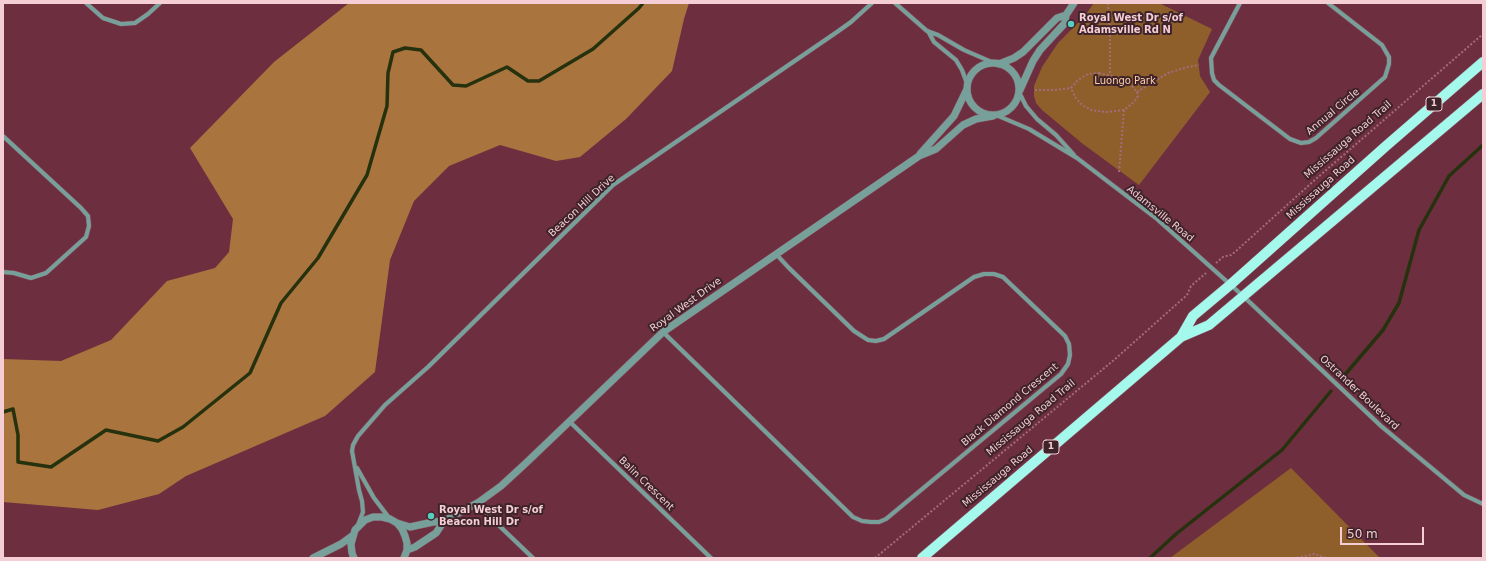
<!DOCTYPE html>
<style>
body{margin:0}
#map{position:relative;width:1486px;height:561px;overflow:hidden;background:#6d2f40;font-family:"DejaVu Sans",sans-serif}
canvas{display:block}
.frame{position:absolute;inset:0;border:4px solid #f4cdd5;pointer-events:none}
.scale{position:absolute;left:1340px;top:527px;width:84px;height:18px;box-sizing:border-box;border:2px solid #f4cdd5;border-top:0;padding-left:5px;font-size:12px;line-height:14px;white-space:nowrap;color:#f4cdd5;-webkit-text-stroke:3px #3f232a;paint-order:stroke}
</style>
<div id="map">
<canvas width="1486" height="561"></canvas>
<div class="frame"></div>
<div class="scale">50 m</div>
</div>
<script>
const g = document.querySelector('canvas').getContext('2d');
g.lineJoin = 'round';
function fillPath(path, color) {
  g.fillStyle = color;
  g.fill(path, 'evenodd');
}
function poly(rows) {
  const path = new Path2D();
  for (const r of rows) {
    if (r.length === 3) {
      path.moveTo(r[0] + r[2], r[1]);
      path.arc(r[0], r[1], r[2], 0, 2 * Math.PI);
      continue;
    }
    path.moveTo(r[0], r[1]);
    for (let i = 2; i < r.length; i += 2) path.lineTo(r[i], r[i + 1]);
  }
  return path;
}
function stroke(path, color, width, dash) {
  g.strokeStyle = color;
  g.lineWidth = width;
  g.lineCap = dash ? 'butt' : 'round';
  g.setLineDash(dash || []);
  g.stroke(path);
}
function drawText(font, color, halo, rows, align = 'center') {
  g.font = font + ' "DejaVu Sans",sans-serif';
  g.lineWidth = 4;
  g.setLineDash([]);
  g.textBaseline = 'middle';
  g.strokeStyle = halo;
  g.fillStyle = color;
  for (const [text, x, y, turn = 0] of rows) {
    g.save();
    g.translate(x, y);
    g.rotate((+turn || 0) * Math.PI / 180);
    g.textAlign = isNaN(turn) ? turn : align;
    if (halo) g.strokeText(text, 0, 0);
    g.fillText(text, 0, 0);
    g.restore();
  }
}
fillPath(poly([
 [1094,3,1159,3,1212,29,1198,60,1200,76,1210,92,1139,185,1083,144,1042,110,1036,103,1034,96,1034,86,1042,67,1058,43,1084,17],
 [1291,468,1380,558,1170,558]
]), '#8f5f2b');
fillPath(poly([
 [349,3,689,3,684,19,672,71,626,119,580,157,556,161,500,145,449,166,414,201,390,260,375,372,325,416,186,476,159,494,98,510,3,502,3,359,61,361,111,340,167,281,215,268,229,252,233,219,190,148,274,62]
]), '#aa743e');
stroke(poly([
 [1343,377,1383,330,1399,303,1419,230,1449,176,1483,145],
 [3,412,13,409,18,435,18,462,51,467,106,430,158,441,183,427,250,373,281,303,318,258,367,175,387,106,388,73,393,52,405,48,421,50,453,85,466,86,507,67,528,81,539,81,593,49,639,8,643,3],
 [1150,558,1176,534,1282,450,1331,391]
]), '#26310d', 3.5);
const minor = poly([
 [86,3,103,18,121,24,135,23,148,14,160,3],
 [895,3,927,31,938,35,964,50,994,63],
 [1240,3,1211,58,1212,73,1214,80,1219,85,1290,139,1301,143,1309,142,1316,138,1385,77,1389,64,1389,57,1382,45,1328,3],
 [928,31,934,42,956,60,962,70,968,86],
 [1019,92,1026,106,1037,119,1056,135,1074,155],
 [996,115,1029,129,1077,158,1157,219,1242,295,1381,426,1464,495,1483,504],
 [3,136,81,208,88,216,89,226,86,237,46,273,31,278,14,273,3,272],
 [663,332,853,517,862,521,871,522,879,522,886,519,1061,374,1068,364,1070,355,1069,344,1065,336,1003,277,994,274,984,274,974,277,884,339,876,341,868,340,854,331,789,268,776,254],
 [569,421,711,558],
 [357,468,374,498,390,519],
 [479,502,489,516,533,558],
 [358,525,363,512,362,501,359,490,352,451,353,445,358,436,385,405,428,367,613,185,837,32,851,22,872,3]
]);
const tertiary = poly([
 [993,89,26],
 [999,64,1014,58,1023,52,1057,18,1066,15],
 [1020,90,1033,61,1040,50,1065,23,1066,15,1074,3],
 [920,154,954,116,967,89],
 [397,523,410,527,433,522,444,521,479,502,501,486,526,463,663,332,919,156,936,149,963,125,976,119,993,116],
 [407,550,415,547,436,533,444,521],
 [313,558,341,544,352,536],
 [354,558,352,553,351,544,355,530,365,520,373,517,382,517,390,519,397,523,402,529,405,536,407,543,407,550,404,558]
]);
const primary = poly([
 [1181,337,1193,316,1230,285,1386,146,1483,62],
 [922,558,1181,337,1209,325,1483,94]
]);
stroke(minor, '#884f5e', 5);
stroke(tertiary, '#884f5e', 8);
stroke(primary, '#884f5e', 11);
stroke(poly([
 [1108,3,1110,32,1110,74],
 [1099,73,1120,78,1130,84,1137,92,1138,96,1134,102,1124,110,1107,112,1091,110,1082,105,1075,97,1071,88,1078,80,1088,74,1099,73],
 [1035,90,1054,90,1071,88],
 [1137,92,1168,73,1188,67,1199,65],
 [1119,172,1124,110],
 [1216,263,1223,257,1231,255,1236,251,1317,178,1483,34],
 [875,558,1114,360,1187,295,1191,286,1206,273],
 [1247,558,1266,558],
 [1297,558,1314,554,1327,558]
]), '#a26d7b', 2, [2, 2]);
stroke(minor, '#78a09a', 4);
stroke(tertiary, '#78a09a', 7);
stroke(primary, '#a4f8ec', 10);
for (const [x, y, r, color] of [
 [1071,24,4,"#58cec0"],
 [431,516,4,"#58cec0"]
]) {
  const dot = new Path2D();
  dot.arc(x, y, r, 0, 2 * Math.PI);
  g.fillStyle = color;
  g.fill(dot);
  stroke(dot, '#3f232a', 1.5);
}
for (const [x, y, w] of [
 [1434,104,16],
 [1051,447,16]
]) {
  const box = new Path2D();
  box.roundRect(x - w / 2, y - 7, w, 14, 3);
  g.fillStyle = '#3f232a';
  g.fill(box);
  stroke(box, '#f4cdd5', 1);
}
drawText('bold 9px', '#f4cdd5', null, [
 ["1",1434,104],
 ["1",1051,447]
]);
drawText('bold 10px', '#f4cdd5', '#3f232a', [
 ["Royal West Dr s/of",1079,18],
 ["Adamsville Rd N",1079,30],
 ["Royal West Dr s/of",439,510],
 ["Beacon Hill Dr",439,522]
], 'left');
drawText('10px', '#fed0a5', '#3f232a', [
 ["Luongo Park",1125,81]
]);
drawText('10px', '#f4cdd5', '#3f232a', [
 ["Annual Circle",1333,112,-40],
 ["Mississauga Road Trail",1348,140,-41],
 ["Mississauga Road",1321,188,-42],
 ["Beacon Hill Drive",582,206,-43],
 ["Adamsville Road",1160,214,39],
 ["Royal West Drive",686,305,-36],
 ["Ostrander Boulevard",1359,393,43],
 ["Black Diamond Crescent",1010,405,-40],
 ["Mississauga Road Trail",1031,418,-40],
 ["Mississauga Road",998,477,-40],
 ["Balin Crescent",646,484,44]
]);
</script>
